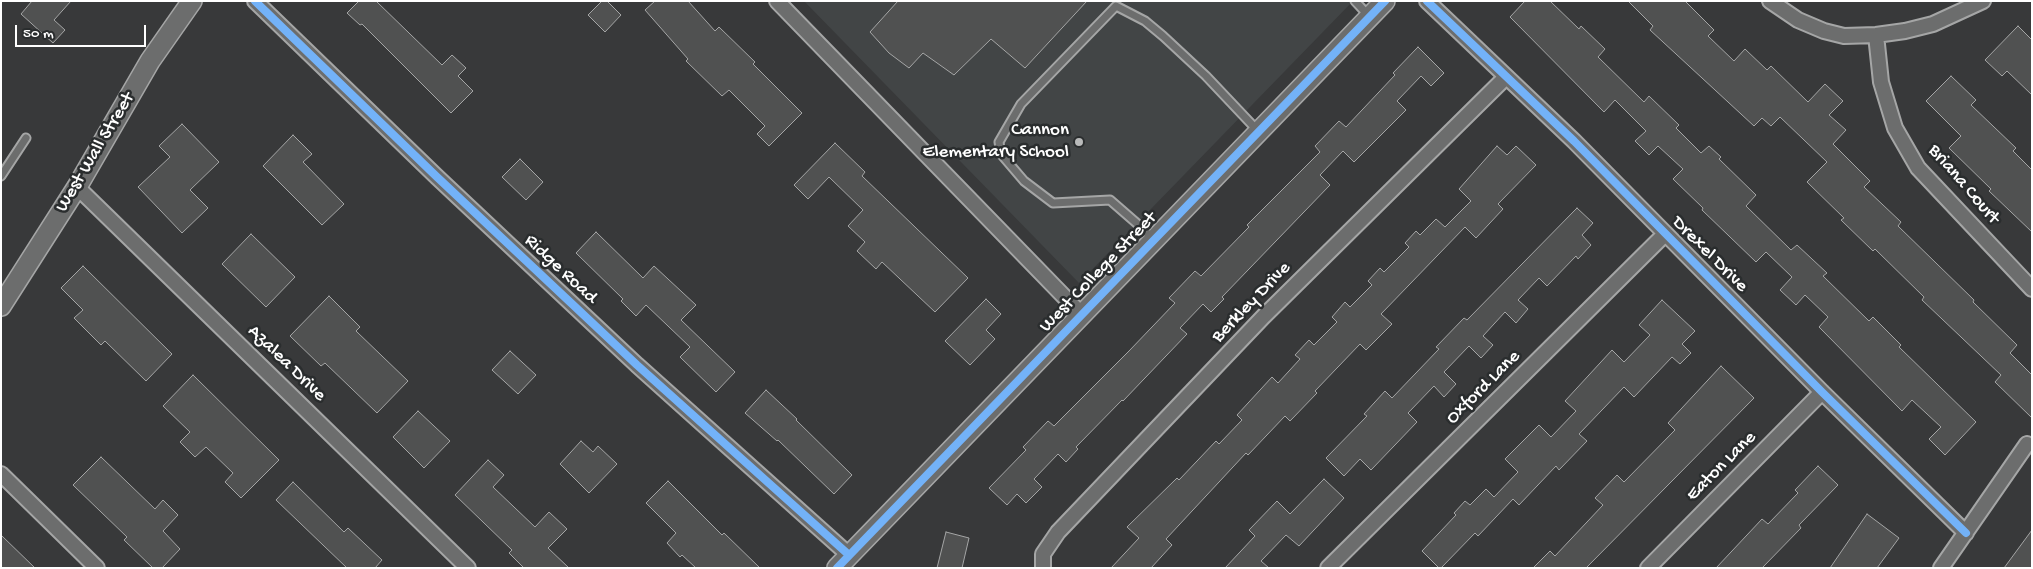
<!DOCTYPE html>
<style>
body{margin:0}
#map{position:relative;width:2033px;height:569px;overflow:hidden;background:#38393a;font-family:"Gochi Hand",sans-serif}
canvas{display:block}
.frame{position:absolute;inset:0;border:2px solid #fff;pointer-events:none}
.scale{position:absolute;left:15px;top:25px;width:131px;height:22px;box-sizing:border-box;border:2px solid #fff;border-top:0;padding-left:6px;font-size:15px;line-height:18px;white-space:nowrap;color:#fff;-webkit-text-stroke:4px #2a2d2e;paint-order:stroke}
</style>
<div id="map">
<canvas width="2033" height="569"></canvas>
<div class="frame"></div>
<div class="scale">50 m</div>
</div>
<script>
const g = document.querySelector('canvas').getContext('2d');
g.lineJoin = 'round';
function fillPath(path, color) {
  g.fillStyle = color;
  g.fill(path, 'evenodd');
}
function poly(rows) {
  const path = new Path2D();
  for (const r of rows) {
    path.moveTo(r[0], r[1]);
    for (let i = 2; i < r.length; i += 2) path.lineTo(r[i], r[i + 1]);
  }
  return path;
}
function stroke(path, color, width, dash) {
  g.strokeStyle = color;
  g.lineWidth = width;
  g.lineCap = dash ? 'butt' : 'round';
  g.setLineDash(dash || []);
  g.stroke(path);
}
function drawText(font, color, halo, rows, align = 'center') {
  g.font = font + ' "Gochi Hand",sans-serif';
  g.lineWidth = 5;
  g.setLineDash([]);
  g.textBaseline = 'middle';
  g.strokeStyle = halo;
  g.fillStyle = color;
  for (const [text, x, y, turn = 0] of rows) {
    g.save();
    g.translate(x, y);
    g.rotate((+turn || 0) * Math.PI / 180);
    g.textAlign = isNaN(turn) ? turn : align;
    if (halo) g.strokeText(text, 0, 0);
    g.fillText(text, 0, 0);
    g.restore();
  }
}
fillPath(poly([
 [804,1,1353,1,1079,283]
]), '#424546');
const building = poly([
 [32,1,71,1,54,20,65,30,53,43,21,14,32,1],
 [359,1,376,1,442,65,452,55,466,68,458,76,473,91,451,113,362,24,360,25,347,13,359,1],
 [602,1,607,1,621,15,605,32,588,15,602,1],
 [655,1,688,1,715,31,719,27,755,62,753,64,802,113,769,146,757,134,765,126,729,90,722,96,686,61,688,59,645,10,655,1],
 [898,1,1087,1,1025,68,991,39,954,75,923,53,909,68,889,53,870,32,898,1],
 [1525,1,1550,1,1579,29,1581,26,1605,49,1598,57,1644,102,1649,96,1679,125,1676,128,1701,153,1709,146,1721,157,1719,159,1756,195,1746,206,1791,250,1797,245,1827,273,1823,276,1869,321,1873,317,1901,345,1899,347,1976,422,1945,455,1929,439,1941,427,1912,400,1902,411,1819,327,1828,317,1805,295,1796,305,1780,290,1792,277,1766,252,1756,262,1702,210,1703,208,1673,179,1683,169,1658,146,1649,155,1635,141,1646,131,1615,100,1604,112,1510,17,1525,1],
 [1628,1,1685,1,1714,30,1708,36,1734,61,1745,49,1767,70,1771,66,1808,102,1825,84,1843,101,1829,115,1846,130,1833,144,1870,181,1864,187,1901,222,1898,226,1974,300,1973,302,2017,345,2010,353,2032,375,2032,418,1995,382,2001,375,1922,300,1924,297,1875,249,1873,251,1841,220,1844,218,1807,182,1827,162,1780,117,1771,126,1762,118,1754,126,1650,30,1653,26,1628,1],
 [2018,26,2032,40,2032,95,2007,71,2002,76,1985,60,2018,26],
 [1418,47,1444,73,1431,86,1421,76,1397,101,1406,110,1354,162,1343,151,1320,175,1330,185,1222,297,1224,299,1211,312,1203,304,1180,328,1187,334,1123,401,1122,400,1076,447,1078,449,1066,462,1058,454,1034,479,1042,487,1026,503,1017,494,1007,505,989,488,1026,450,1023,447,1048,421,1054,426,1129,351,1175,303,1169,298,1195,271,1201,276,1249,227,1247,225,1320,152,1315,146,1339,121,1346,127,1395,75,1393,73,1418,47],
 [1951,76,1976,100,1971,105,2016,148,2013,151,2032,170,2032,232,1989,191,1991,189,1949,148,1961,136,1926,101,1951,76],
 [182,124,219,162,190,190,208,208,182,233,138,187,170,157,159,146,182,124],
 [293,135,312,154,303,162,344,204,322,225,263,166,293,135],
 [835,143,865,172,862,176,968,278,935,312,882,262,876,269,857,251,865,242,848,226,863,210,829,177,808,199,794,185,835,143],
 [1497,146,1507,155,1516,146,1536,165,1498,204,1503,209,1476,238,1465,227,1381,314,1392,324,1366,350,1360,344,1315,391,1317,393,1290,421,1285,416,1248,455,1246,453,1166,539,1172,545,1151,568,1111,568,1139,538,1127,527,1177,478,1179,480,1216,441,1219,444,1242,420,1237,415,1272,377,1278,383,1300,359,1295,355,1309,340,1314,345,1337,322,1332,317,1345,302,1350,307,1372,285,1368,281,1380,268,1384,272,1409,247,1405,243,1416,231,1420,235,1436,219,1445,227,1471,201,1459,189,1497,146],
 [520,159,543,182,526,200,502,177,520,159],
 [1577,208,1593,223,1582,235,1591,245,1578,259,1576,256,1547,286,1539,278,1518,300,1528,309,1516,323,1505,312,1483,336,1493,345,1481,358,1469,346,1444,372,1456,384,1444,397,1434,386,1408,413,1417,422,1371,470,1360,459,1344,476,1326,458,1367,416,1364,414,1385,391,1392,398,1439,349,1436,347,1464,318,1467,320,1577,208],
 [596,232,643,278,654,266,696,305,681,320,735,372,716,392,680,357,690,347,646,305,636,316,621,301,623,299,576,253,596,232],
 [251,234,295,277,266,307,222,264,251,234],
 [83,266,172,354,146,381,105,341,101,345,74,318,83,310,61,288,83,266],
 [329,296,360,327,356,331,408,381,377,413,325,363,321,366,290,336,329,296],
 [986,299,1001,314,986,330,995,339,970,365,945,341,986,299],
 [1662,300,1695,331,1682,344,1691,353,1680,364,1672,357,1634,397,1624,387,1579,434,1587,441,1559,470,1556,466,1519,505,1513,499,1478,536,1475,533,1441,568,1439,568,1422,551,1456,515,1454,513,1465,501,1470,505,1486,489,1494,497,1518,472,1505,459,1539,425,1551,437,1576,411,1565,401,1612,350,1624,362,1650,335,1639,325,1662,300],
 [510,351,536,375,518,394,492,370,510,351],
 [1721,366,1754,398,1586,568,1533,568,1550,551,1555,556,1603,505,1595,498,1617,475,1624,482,1675,430,1668,423,1721,366],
 [193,375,279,460,241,498,225,482,233,473,206,447,195,457,180,442,190,432,163,406,193,375],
 [766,390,797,419,796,420,852,475,834,494,778,440,777,441,745,413,766,390],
 [418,411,450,441,424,468,393,437,418,411],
 [581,441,593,452,598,446,617,464,589,493,560,464,581,441],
 [101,457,155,509,163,500,178,515,163,531,180,549,162,568,153,568,124,540,127,537,73,485,101,457],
 [488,460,504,475,493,487,535,527,549,512,567,529,548,548,569,568,524,568,509,553,512,550,455,495,488,460],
 [1818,466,1838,485,1799,525,1801,528,1762,568,1716,568,1762,519,1768,524,1798,493,1795,490,1818,466],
 [1324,479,1344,498,1299,546,1286,535,1261,561,1269,568,1225,568,1255,536,1249,530,1277,501,1290,514,1324,479],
 [668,481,722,535,724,533,760,568,696,568,682,555,680,557,667,543,676,533,646,503,668,481],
 [293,482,344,532,348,528,382,560,375,568,347,568,276,500,293,482],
 [1867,514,1899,538,1877,568,1830,568,1867,514],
 [2032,530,2032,568,2004,568,2032,530],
 [946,532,969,538,962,568,937,568,946,532],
 [1,535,35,568,1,568,1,535]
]);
fillPath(building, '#505151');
stroke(building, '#a5a6a6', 1);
const lane = poly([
 [1355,1,1369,16],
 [1,176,26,138],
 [1154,240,1141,227,1110,200,1053,203,1024,181,1001,154,999,142,1021,104,1116,6,1145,21,1163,36,1206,76,1258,131]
]);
const street = poly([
 [255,1,437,177,637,365,849,555],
 [777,1,1082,315],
 [1427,1,1574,141,1822,392,1966,533],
 [1770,1,1798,20,1824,31,1844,36,1876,35,1905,31,1933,24,1983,1],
 [1876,35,1881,82,1895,128,1918,168,2032,289],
 [77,187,468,568],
 [1,474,97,568],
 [1043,568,1043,554,1058,532,1264,316,1506,77],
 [1328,568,1665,234],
 [1648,568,1822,392],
 [1941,568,2027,444]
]);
const secondary = poly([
 [1,306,77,187,150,61,192,1],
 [837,568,1385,1]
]);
stroke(lane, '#a5a6a6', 11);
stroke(street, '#a5a6a6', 18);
stroke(secondary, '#a5a6a6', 22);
stroke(lane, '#6c6d6d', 7);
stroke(street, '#6c6d6d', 14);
stroke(secondary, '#6c6d6d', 19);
stroke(poly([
 [255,1,437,177,637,365,849,555],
 [1427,1,1574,141,1822,392,1966,533],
 [837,568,1385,1]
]), '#73b2f8', 8);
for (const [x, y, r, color] of [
 [1079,142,5,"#b9baba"]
]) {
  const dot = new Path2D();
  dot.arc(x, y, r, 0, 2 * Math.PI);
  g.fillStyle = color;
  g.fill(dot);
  stroke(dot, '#2a2d2e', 2);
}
drawText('19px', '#fff', '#2a2d2e', [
 ["Cannon",1069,131],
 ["Elementary School",1069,153]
], 'right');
drawText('19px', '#fff', '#2a2d2e', [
 ["West Wall Street",96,153,-59],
 ["Briana Court",1963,185,49],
 ["Drexel Drive",1709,255,45],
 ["Ridge Road",560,270,43],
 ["West College Street",1099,273,-46],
 ["Berkley Drive",1252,303,-46],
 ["Azalea Drive",286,364,44],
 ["Oxford Lane",1484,388,-45],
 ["Eaton Lane",1722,467,-45]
]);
</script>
